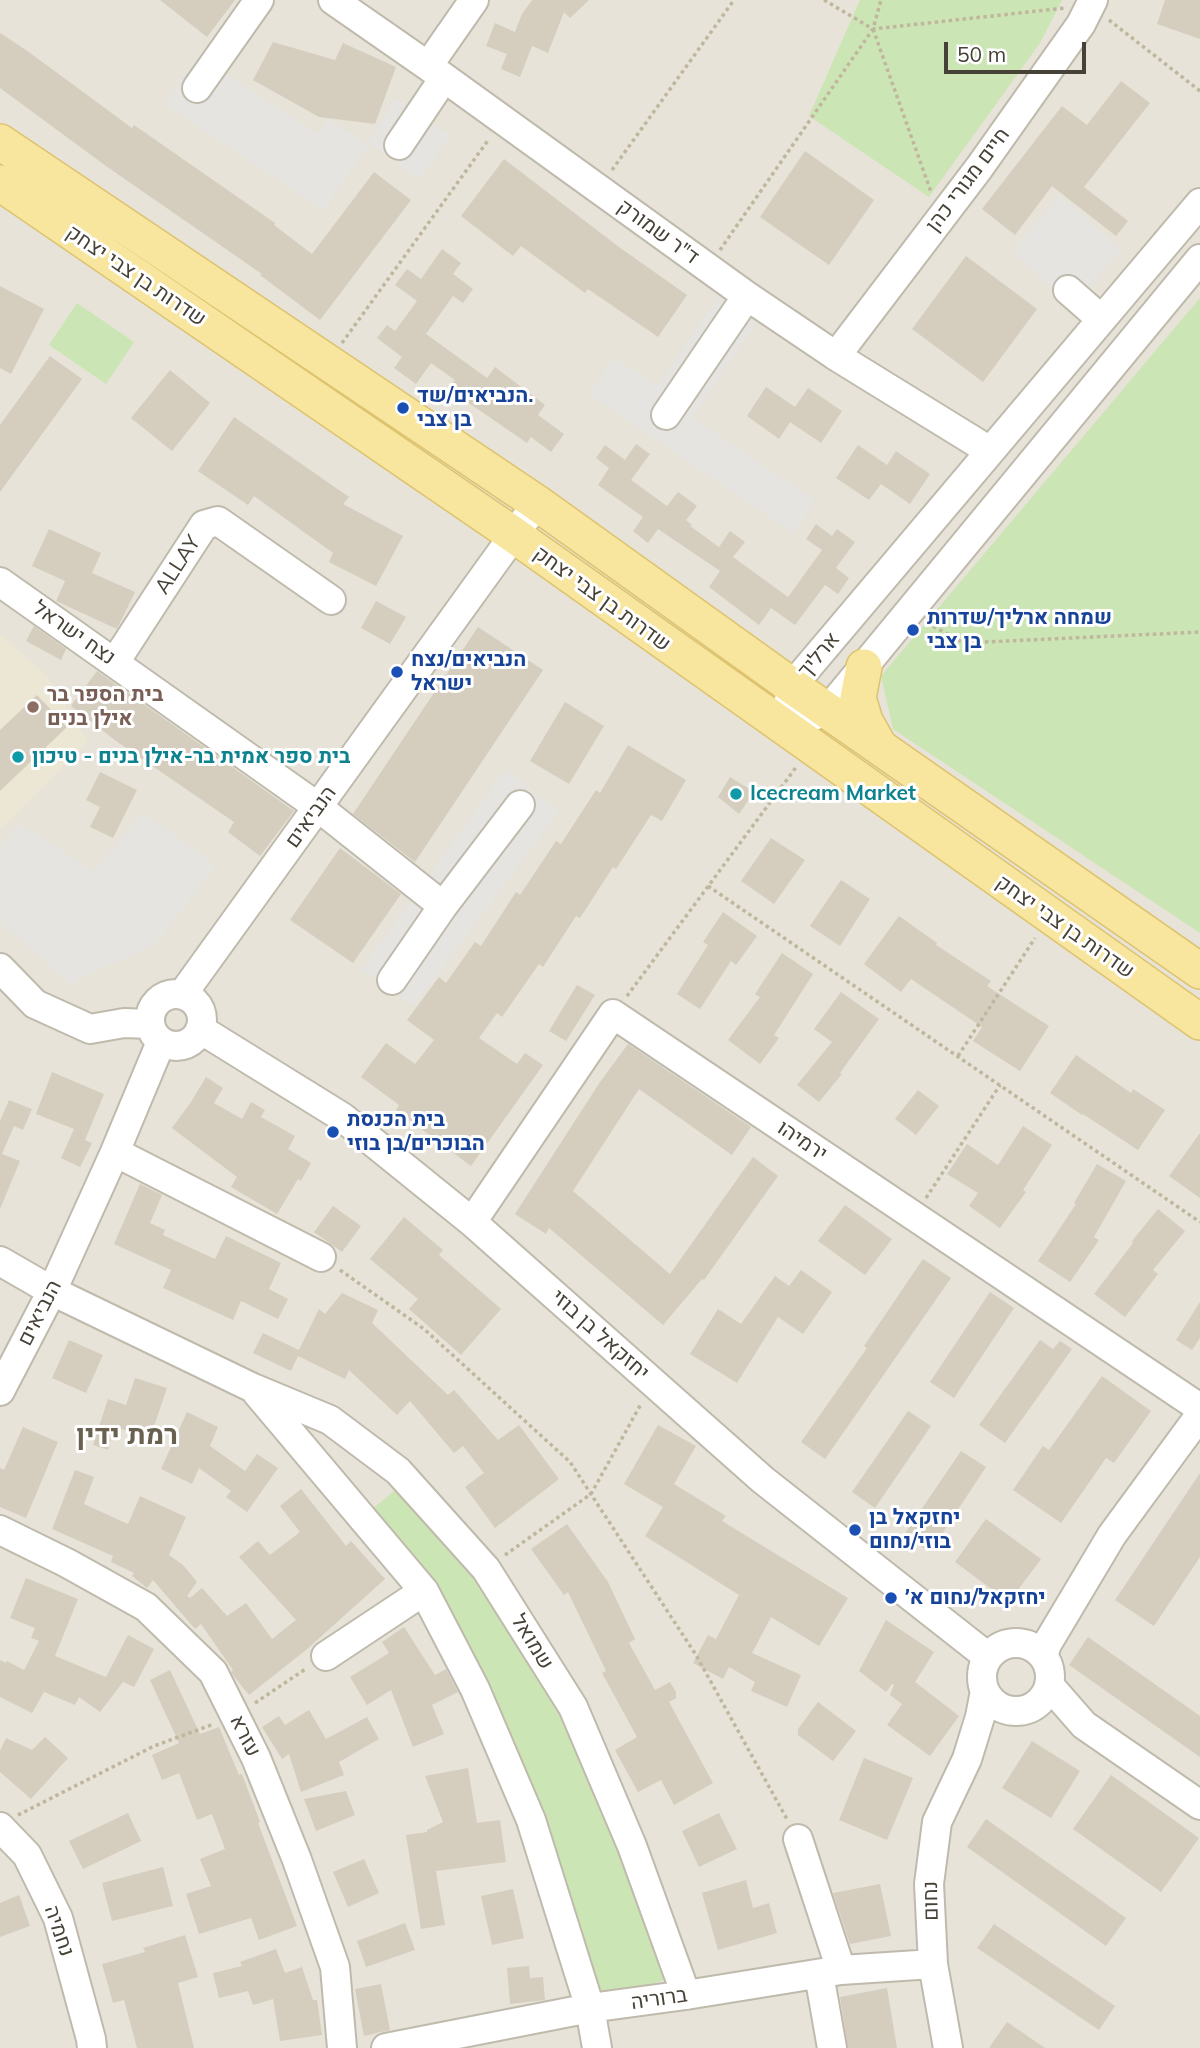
<!DOCTYPE html>
<meta charset="utf-8">
<style>
body{margin:0}
#map{position:relative;width:1200px;height:2048px;overflow:hidden;background:#f4f1e9;font-family:Mulish,sans-serif}
canvas{display:block}
.scale{position:absolute;left:944px;top:42px;width:142px;height:32px;box-sizing:border-box;border:4px solid #474238;border-top:0;padding-left:9px;font-size:21px;line-height:24px;white-space:nowrap;color:#474238;-webkit-text-stroke:5px #fff;paint-order:stroke}
</style>
<div id="map">
<canvas width="1200" height="2048"></canvas>
<div class="scale">50 m</div>
</div>
<script>
const g = document.querySelector('canvas').getContext('2d');
g.lineJoin = 'round';
function fillPath(path, color) {
  g.fillStyle = color;
  g.fill(path, 'evenodd');
}
function poly(rows) {
  const path = new Path2D();
  for (const r of rows) {
    if (r.length === 3) {
      path.moveTo(r[0] + r[2], r[1]);
      path.arc(r[0], r[1], r[2], 0, 2 * Math.PI);
      continue;
    }
    path.moveTo(r[0], r[1]);
    for (let i = 2; i < r.length; i += 2) path.lineTo(r[i], r[i + 1]);
  }
  return path;
}
function stroke(path, color, width, dash) {
  g.strokeStyle = color;
  g.lineWidth = width;
  g.lineCap = dash ? 'butt' : 'round';
  g.setLineDash(dash || []);
  g.stroke(path);
}
function drawText(font, color, halo, rows, align = 'center') {
  g.font = font + ' Mulish,Heebo,sans-serif';
  g.lineWidth = 6;
  g.setLineDash([]);
  g.textBaseline = 'middle';
  g.strokeStyle = halo;
  g.fillStyle = color;
  for (const [text, x, y, turn = 0] of rows) {
    g.save();
    g.translate(x, y);
    g.rotate((+turn || 0) * Math.PI / 180);
    g.textAlign = isNaN(turn) ? turn : align;
    if (halo) g.strokeText(text, 0, 0);
    g.fillText(text, 0, 0);
    g.restore();
  }
}
fillPath(poly([
 [0,0,1200,0,1200,2048,0,2048]
]), '#e7e3d8');
fillPath(poly([
 [0,634,45,674,88,741,0,830]
]), '#ece7d4');
fillPath(poly([
 [860,0,1062,0,1040,43,929,197,809,116],
 [1200,298,1200,933,893,729,881,676],
 [77,303,134,342,106,384,49,345],
 [403,1484,450,1536,560,1692,671,1978,597,2001,547,1848,367,1513]
]), '#cce5b5');
fillPath(poly([
 [198,56,318,134,328,119,369,145,323,210,164,104],
 [395,98,451,136,419,179,368,142],
 [1060,195,1121,250,1073,307,1012,252],
 [718,297,756,323,692,417,815,501,793,533,589,394,614,357,658,386],
 [505,770,559,811,414,1006,361,970],
 [144,813,216,866,157,942,71,984,0,922,0,847,21,824,93,871]
]), '#e5e4e1');
fillPath(poly([
 [160,0,235,0,207,37],
 [532,0,589,0,570,18,564,12,548,53,532,46,520,77,501,69,507,54,486,46,495,23,515,32,522,14],
 [1165,0,1200,0,1200,39,1157,24],
 [0,33,26,50,132,128,134,125,275,223,274,225,312,254,374,172,411,200,320,320,260,275,262,274,106,166,0,88],
 [273,42,335,60,343,43,396,67,375,124,319,117,253,80],
 [1121,81,1150,103,1084,187,1128,221,1116,236,1052,186,1015,235,982,209,1062,106,1087,125],
 [805,151,874,200,829,265,760,217],
 [504,159,619,247,687,295,658,337,588,289,585,293,521,246,513,256,461,216],
 [442,249,461,263,453,274,473,289,463,303,453,296,426,334,487,378,495,367,545,405,538,415,564,434,551,452,531,437,527,443,463,399,457,406,443,396,455,380,431,363,416,384,394,368,402,357,377,338,387,325,395,331,417,301,395,285,407,269,421,279],
 [966,256,1037,309,983,382,912,329],
 [0,286,44,309,11,374,0,368],
 [50,356,82,379,0,492,0,425],
 [170,370,210,403,172,451,131,418],
 [766,387,795,407,808,388,842,411,821,443,790,422,779,439,747,416],
 [234,417,349,497,343,504,403,536,376,586,329,562,333,553,254,496,248,505,198,471],
 [636,444,650,454,631,480,667,506,678,492,697,506,686,520,692,525,690,526,719,547,730,531,745,542,733,557,788,597,822,550,806,539,816,524,832,536,837,529,855,542,836,568,849,578,838,594,825,585,795,625,771,608,759,625,709,587,720,571,658,529,648,543,633,531,643,517,598,485,609,468,596,458,605,445,625,460],
 [858,445,887,465,896,451,930,474,910,504,881,484,869,500,836,478],
 [49,529,101,553,92,573,135,592,117,629,56,601,65,581,32,566],
 [376,601,406,617,390,644,361,628],
 [34,626,66,649,61,660,26,641],
 [478,627,543,670,415,862,353,814],
 [97,671,294,811,260,856,228,832,234,822,116,741,71,706],
 [37,695,67,727,0,791,0,730],
 [565,702,604,726,569,784,530,761],
 [628,745,686,780,662,821,651,815,616,869,613,867,580,918,576,916,543,967,539,964,502,1017,497,1013,479,1038,517,1064,525,1053,543,1065,471,1166,396,1110,399,1105,361,1077,386,1043,415,1064,434,1040,407,1020,439,977,446,983,475,942,481,946,516,892,520,895,556,841,561,844,596,790,600,793],
 [100,772,137,790,113,838,90,827,100,807,86,800],
 [730,777,754,792,739,814,718,797],
 [771,838,805,860,774,904,741,881],
 [340,848,401,894,353,963,290,920],
 [841,880,870,899,840,946,810,926],
 [723,912,757,936,736,965,731,961,700,1009,677,994,708,945,703,942],
 [899,916,937,943,936,945,991,981,987,986,1049,1026,1020,1071,973,1041,982,1027,911,979,901,992,864,964],
 [782,953,813,974,774,1035,779,1038,760,1064,728,1040,760,997,755,994],
 [577,985,595,995,566,1041,549,1031],
 [841,992,879,1019,840,1073,842,1074,819,1102,797,1085,832,1042,814,1029],
 [628,1044,751,1127,732,1155,639,1089,573,1191,670,1274,753,1157,778,1176,704,1280,702,1279,663,1325,549,1228,546,1234,515,1214,600,1082],
 [1076,1055,1131,1093,1133,1089,1165,1110,1138,1150,1083,1114,1082,1115,1050,1093],
 [52,1072,104,1094,85,1140,92,1143,80,1167,61,1158,74,1129,36,1114],
 [206,1077,223,1088,214,1103,242,1119,251,1102,265,1110,261,1117,295,1136,288,1149,311,1163,301,1181,298,1179,277,1214,231,1187,237,1177,172,1128,191,1102],
 [918,1090,939,1106,916,1135,895,1119],
 [9,1100,32,1109,23,1130,14,1126,2,1154,20,1161,0,1209,0,1121],
 [1023,1126,1052,1145,1023,1190,1026,1192,1000,1228,969,1206,978,1193,947,1174,967,1144,998,1165],
 [1200,1133,1200,1198,1169,1176],
 [1097,1164,1126,1181,1094,1237,1099,1240,1070,1282,1038,1261,1076,1204,1074,1203],
 [140,1184,162,1195,150,1223,165,1230,163,1235,215,1259,226,1236,281,1263,269,1289,288,1299,278,1319,241,1301,233,1320,163,1288,171,1270,114,1244],
 [845,1205,892,1239,865,1275,818,1241],
 [333,1206,361,1226,342,1252,314,1232],
 [1158,1209,1185,1231,1153,1270,1158,1274,1125,1317,1094,1294,1133,1243,1132,1241],
 [404,1217,443,1250,439,1255,501,1309,461,1355,409,1309,418,1299,370,1259],
 [923,1259,951,1278,825,1459,801,1442,867,1348,864,1346],
 [801,1270,832,1292,803,1334,778,1317,737,1383,690,1354,718,1309,741,1324,775,1276,789,1286],
 [990,1292,1014,1308,954,1398,930,1382],
 [342,1293,378,1310,372,1323,448,1395,454,1390,498,1440,519,1425,559,1479,495,1528,465,1487,484,1473,463,1446,454,1453,410,1401,397,1415,349,1370,345,1379,298,1356,291,1371,253,1353,263,1333,299,1350,319,1309,325,1314],
 [1200,1302,1200,1338,1192,1350,1176,1340],
 [69,1340,103,1355,86,1393,52,1378],
 [1040,1340,1053,1349,1060,1341,1072,1349,1005,1443,979,1425],
 [1102,1376,1151,1411,1114,1463,1106,1458,1061,1523,1013,1490,1043,1446,1049,1450],
 [135,1378,167,1388,150,1438,115,1427,108,1450,93,1445,108,1399,126,1405],
 [908,1411,931,1426,875,1508,852,1492],
 [187,1412,218,1427,210,1446,245,1471,257,1454,278,1468,247,1512,226,1497,231,1491,199,1468,192,1484,161,1469],
 [658,1425,696,1446,674,1484,726,1516,722,1521,848,1598,819,1646,771,1617,752,1653,801,1675,787,1707,751,1691,755,1682,729,1667,723,1679,693,1663,708,1635,716,1639,739,1595,645,1536,663,1507,624,1484],
 [23,1427,58,1442,26,1518,0,1507,0,1468,4,1470],
 [961,1451,986,1467,930,1552,904,1535],
 [75,1470,94,1477,84,1504,128,1524,140,1496,186,1517,169,1555,183,1565,197,1582,187,1596,190,1598,202,1588,227,1616,246,1603,272,1639,296,1620,239,1557,258,1541,270,1555,300,1532,280,1506,301,1489,346,1546,351,1541,385,1579,306,1650,249,1695,233,1675,231,1672,233,1670,201,1624,195,1629,153,1580,147,1588,132,1576,134,1573,111,1562,113,1556,52,1529],
 [1200,1473,1200,1557,1154,1626,1115,1600],
 [986,1519,1041,1559,1009,1602,955,1562],
 [567,1524,608,1582,635,1639,629,1643,655,1690,670,1682,676,1692,676,1698,669,1702,713,1783,674,1805,661,1780,638,1792,615,1750,637,1737,602,1673,606,1671,568,1592,564,1595,531,1549],
 [26,1578,78,1599,55,1656,106,1677,128,1635,154,1649,134,1687,123,1682,100,1712,79,1697,75,1705,44,1692,32,1713,0,1697,0,1660,6,1663,7,1661,24,1670,39,1641,31,1638,35,1628,10,1618],
 [886,1620,934,1652,915,1682,959,1716,930,1756,887,1725,902,1704,890,1695,894,1685,892,1684,886,1692,859,1671],
 [404,1627,435,1675,446,1669,458,1692,432,1705,444,1734,413,1747,391,1690,367,1705,350,1677,389,1653,382,1642],
 [1088,1637,1200,1716,1200,1757,1069,1665],
 [170,1670,200,1734,219,1727,239,1775,242,1774,260,1822,258,1823,297,1926,259,1940,251,1918,199,1934,186,1894,211,1886,200,1859,225,1849,212,1814,197,1820,179,1773,162,1780,152,1755,179,1743,150,1680],
 [818,1702,856,1731,833,1761,798,1735,798,1729],
 [309,1710,326,1739,367,1717,379,1739,339,1762,344,1775,301,1792,289,1754,282,1759,262,1727,279,1716,285,1725],
 [45,1737,68,1758,31,1799,0,1772,0,1751,6,1738,32,1750],
 [1032,1741,1080,1771,1051,1818,1002,1788],
 [864,1758,913,1778,887,1840,839,1820],
 [468,1768,477,1823,500,1820,506,1862,436,1871,445,1925,421,1929,406,1835,427,1832,427,1830,443,1822,425,1776],
 [1111,1775,1199,1838,1161,1892,1073,1829],
 [346,1791,355,1815,316,1831,304,1799],
 [128,1813,141,1841,83,1869,69,1841],
 [719,1813,737,1849,699,1867,682,1831],
 [986,1819,1126,1918,1106,1946,967,1847],
 [364,1859,379,1893,348,1907,333,1872],
 [163,1867,173,1906,112,1921,102,1883],
 [746,1880,753,1908,769,1903,777,1933,718,1950,702,1893],
 [880,1884,891,1936,850,1944,833,1893],
 [513,1889,524,1938,492,1945,481,1896],
 [19,1895,30,1926,0,1937,0,1903],
 [405,1923,415,1950,366,1967,357,1941],
 [994,1924,1115,2006,1099,2030,977,1948],
 [185,1935,198,1977,178,1983,194,2048,137,2048,124,2000,113,2003,102,1964,145,1952,143,1948],
 [276,1949,285,1973,302,1967,313,2000,317,2000,322,2035,280,2041,273,1999,253,2005,248,1991,219,1998,213,1973,242,1966,240,1962],
 [529,1966,530,1978,543,1977,545,2000,510,2004,507,1968],
 [381,1984,390,2030,364,2036,355,1989],
 [887,1988,897,2048,848,2048,840,1997],
 [1007,2022,1045,2048,989,2048]
]), '#d5cebf');
const minor = poly([
 [333,0,428,66,747,296,836,356,990,451],
 [428,66,474,0],
 [197,88,259,0],
 [399,145,444,78],
 [1068,290,1101,319],
 [836,356,979,168,1081,24,1093,0],
 [666,415,747,296],
 [0,582,318,807,443,906],
 [115,662,204,525,218,521,331,600],
 [788,705,792,686,1200,203],
 [784,728,828,710,1200,259],
 [0,968,35,1004,90,1029,124,1023,150,1024],
 [392,980,443,906,520,805],
 [176,1020,26],
 [182,995,537,503],
 [200,1029,342,1117,472,1222,763,1480,988,1657],
 [115,1152,321,1257],
 [472,1222,613,1014,1200,1408],
 [0,1261,52,1291,253,1388,330,1420,398,1471,486,1569,573,1707,632,1846,686,1995],
 [0,1391,52,1291,115,1152,161,1042],
 [257,1393,424,1591,475,1689,531,1820,590,2008,597,2048],
 [0,1530,67,1563,146,1607,213,1672,256,1758,297,1860,335,1967,342,2048],
 [1016,1677,34],
 [326,1656,424,1591],
 [1043,1656,1047,1644,1112,1535,1200,1415],
 [1049,1685,1084,1725,1200,1805],
 [0,1827,27,1855,58,1918,91,2039,92,2048],
 [798,1839,841,1970],
 [819,1974,832,2048],
 [386,2048,590,2008,686,1995,841,1970,933,1964],
 [948,2048,933,1964,929,1884,937,1822,967,1759,980,1717,985,1691]
]);
const major = poly([
 [0,142,537,503,792,686,1200,971],
 [0,183,514,535,1200,1022],
 [864,667,858,698,865,721,879,746]
]);
stroke(minor, '#bfbaac', 32);
stroke(major, '#ddc36e', 38);
stroke(poly([
 [824,0,873,29,1065,8],
 [1109,20,1200,91],
 [873,29,931,192],
 [612,170,734,0],
 [720,250,873,29,881,0],
 [342,343,489,139],
 [927,623,964,643,1200,632],
 [708,886,1200,1222],
 [627,996,797,766],
 [958,1056,1035,938],
 [926,1198,1000,1085],
 [340,1270,424,1329,570,1462,696,1655,788,1821],
 [505,1555,591,1494,641,1404],
 [255,1703,307,1668],
 [18,1815,154,1746,214,1724]
]), '#c0b69e', 3.5, [3.5, 3.5]);
stroke(minor, '#fff', 28);
stroke(major, '#f8e59e', 35);
for (const [x, y, r, color] of [
 [403,408,7,"#1a4fb4"],
 [913,630,7,"#1a4fb4"],
 [397,672,7,"#1a4fb4"],
 [33,707,7,"#8d6e63"],
 [18,757,7,"#0f9aa8"],
 [736,794,7,"#0f9aa8"],
 [333,1132,7,"#1a4fb4"],
 [855,1530,7,"#1a4fb4"],
 [891,1598,7,"#1a4fb4"]
]) {
  const dot = new Path2D();
  dot.arc(x, y, r, 0, 2 * Math.PI);
  g.fillStyle = color;
  g.fill(dot);
  stroke(dot, '#fff', 2.5);
}
drawText('21px', '#474238', '#fff', [
 ["חיים מגורי כהן",968,180,-53],
 ["ד\"ר שמורק",658,232,36],
 ["שדרות בן צבי יצחק",136,276,34],
 ["ALLAY",178,565,-57],
 ["שדרות בן צבי יצחק",602,599,36],
 ["נצח ישראל",74,633,35],
 ["ארליך",819,655,-50],
 ["הנביאים",311,817,-54],
 ["שדרות בן צבי יצחק",1065,927,35],
 ["ירמיהו",802,1141,34],
 ["הנביאים",40,1313,-63],
 ["יחזקאל בן בוזי",600,1335,42],
 ["שמואל",532,1642,58],
 ["עזרא",245,1736,64],
 ["נחום",931,1901,-91],
 ["נחמיה",59,1931,71],
 ["ברוריה",659,1999,-8]
]);
drawText('bold 21px', '#164399', '#fff', [
 ["הנביאים/שד.",417,396],
 ["בן צבי",417,420],
 ["שמחה ארליך/שדרות",927,618],
 ["בן צבי",927,642],
 ["הנביאים/נצח",411,660],
 ["ישראל",411,684],
 ["בית הכנסת",347,1120],
 ["הבוכרים/בן בוזי",347,1144],
 ["יחזקאל בן",869,1518],
 ["בוזי/נחום",869,1542],
 ["יחזקאל/נחום א׳",905,1598]
], 'left');
drawText('bold 21px', '#785e54', '#fff', [
 ["בית הספר בר",47,695],
 ["אילן בנים",47,719]
], 'left');
drawText('bold 21px', '#0d838f', '#fff', [
 ["בית ספר אמית בר-אילן בנים - טיכון",32,757],
 ["Icecream Market",750,794]
], 'left');
drawText('bold 28px', '#696150', '#fff', [
 ["רמת ידין",127,1436]
]);
</script>
